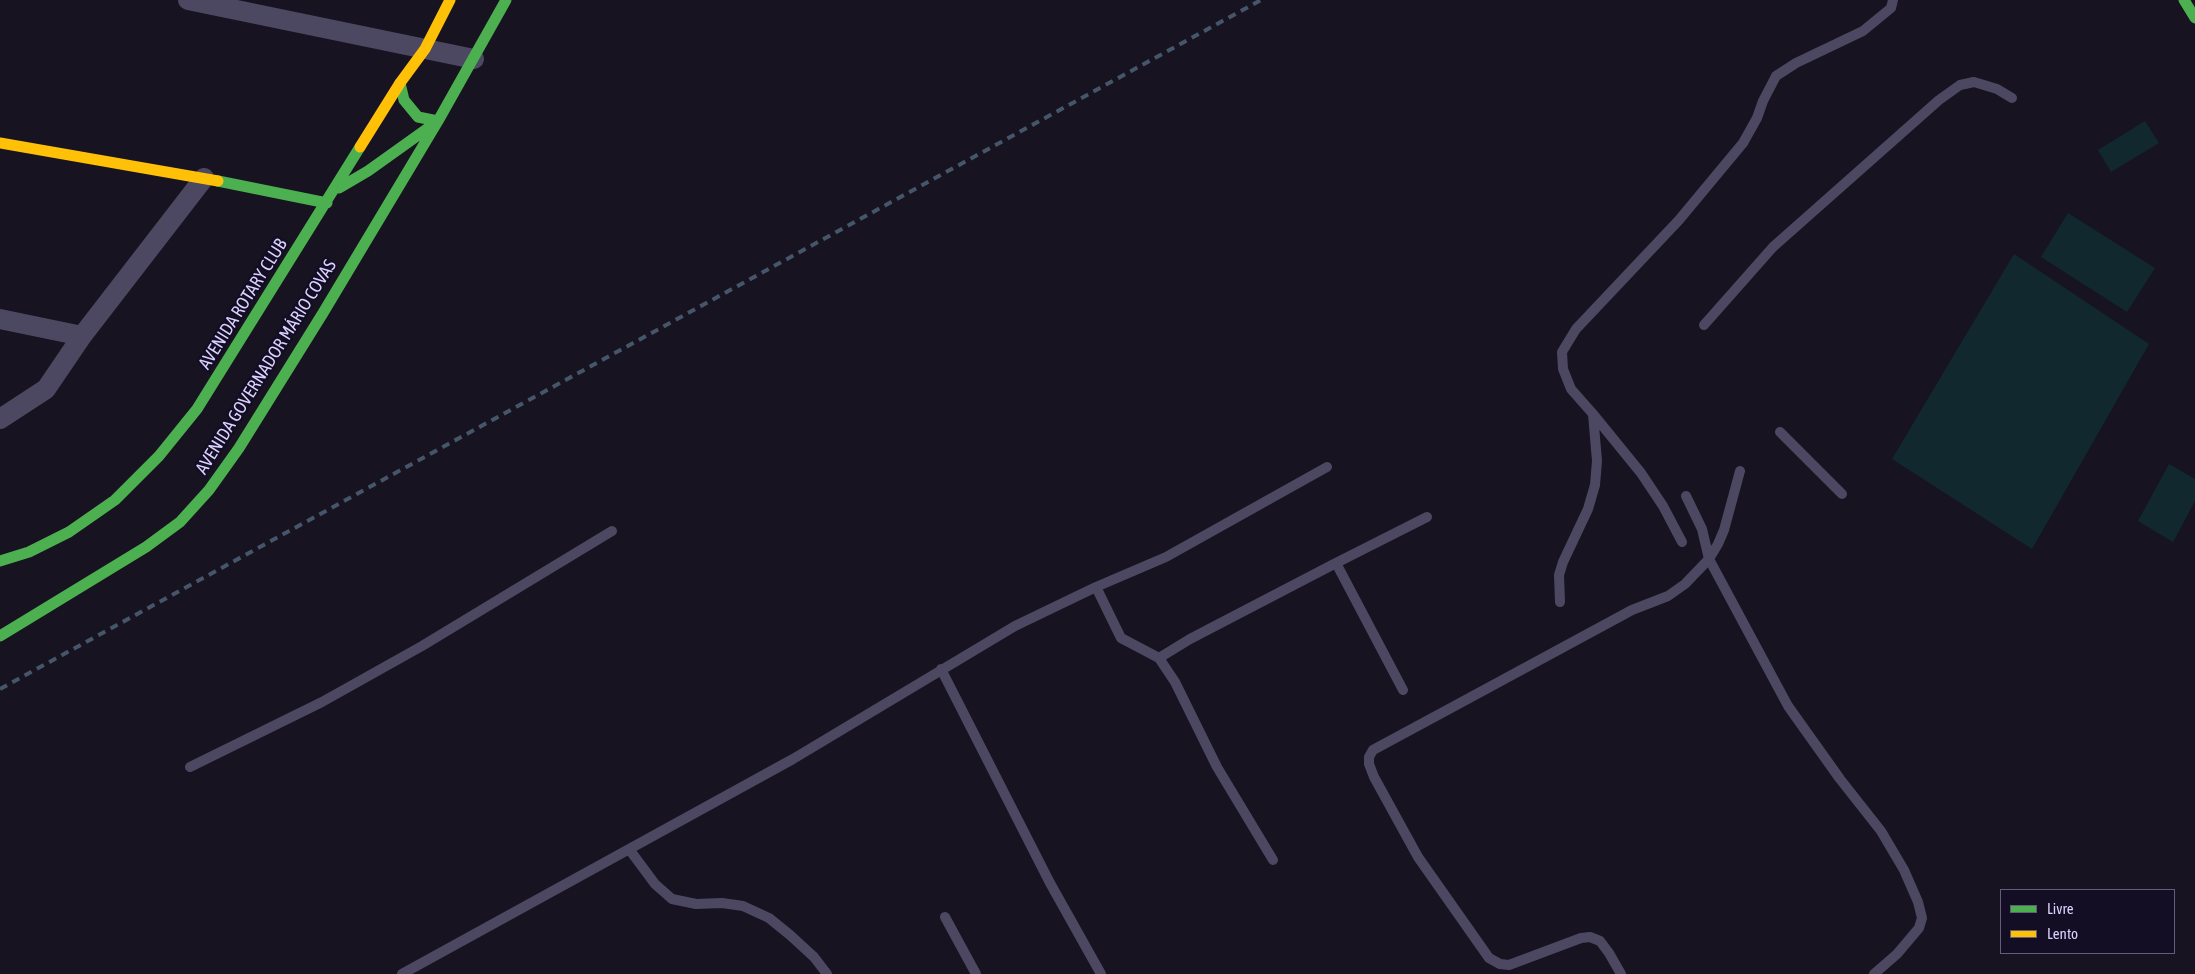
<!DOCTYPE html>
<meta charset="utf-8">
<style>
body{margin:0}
#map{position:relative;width:2195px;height:974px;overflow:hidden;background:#171320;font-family:"Asap Condensed",sans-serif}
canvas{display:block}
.legend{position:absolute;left:2000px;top:889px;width:175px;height:65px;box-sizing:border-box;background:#140e25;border:1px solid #645c7c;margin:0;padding:6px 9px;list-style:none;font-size:15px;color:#dcd2ff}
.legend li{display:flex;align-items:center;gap:10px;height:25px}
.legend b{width:25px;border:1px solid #645c7c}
</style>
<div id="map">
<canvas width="2195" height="974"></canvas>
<ul class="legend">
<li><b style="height:6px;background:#4caf50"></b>Livre</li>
<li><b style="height:6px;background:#ffc107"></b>Lento</li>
</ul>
</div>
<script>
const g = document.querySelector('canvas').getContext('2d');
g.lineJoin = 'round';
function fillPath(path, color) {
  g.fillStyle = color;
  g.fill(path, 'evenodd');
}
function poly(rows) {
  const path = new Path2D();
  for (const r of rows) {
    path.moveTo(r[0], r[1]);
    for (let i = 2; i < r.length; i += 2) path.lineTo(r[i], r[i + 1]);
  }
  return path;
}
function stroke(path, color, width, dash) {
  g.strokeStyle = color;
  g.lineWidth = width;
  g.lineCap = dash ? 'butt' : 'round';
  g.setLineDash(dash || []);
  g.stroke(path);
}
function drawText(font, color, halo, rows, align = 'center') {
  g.font = font + ' "Asap Condensed",sans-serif';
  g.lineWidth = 5;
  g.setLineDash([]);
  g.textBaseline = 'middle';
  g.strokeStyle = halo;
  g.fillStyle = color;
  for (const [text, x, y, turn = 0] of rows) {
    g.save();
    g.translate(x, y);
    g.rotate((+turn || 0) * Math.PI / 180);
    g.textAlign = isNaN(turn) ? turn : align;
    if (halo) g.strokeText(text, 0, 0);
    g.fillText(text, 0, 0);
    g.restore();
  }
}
fillPath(poly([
 [2145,121,2159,143,2111,172,2098,150],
 [2068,213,2155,268,2127,312,2041,257],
 [2014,254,2149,344,2032,549,1892,459],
 [2169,464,2195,479,2195,501,2173,542,2138,521]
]), '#11292e');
stroke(poly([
 [1704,325,1773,247,1939,100,1960,85,1974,82,1997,89,2012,98],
 [1593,414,1641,473,1663,506,1682,542],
 [1780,432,1842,494],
 [1686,496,1702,529,1709,559,1788,706,1840,779,1881,831,1904,870,1918,902,1922,918,1919,928,1897,954,1874,974],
 [1336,563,1427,517],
 [1560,602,1559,575,1563,562,1588,509,1595,485,1597,461,1593,414,1571,389,1563,369,1562,352,1576,329,1679,220,1743,143,1757,118,1763,101,1776,76,1796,63,1863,31,1891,8,1893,0],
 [1159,658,1190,639,1336,563,1403,690],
 [941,669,1050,883,1101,974],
 [190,767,322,702,422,646,612,531],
 [629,849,655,884,672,899,696,904,722,903,743,906,769,918,790,935,814,957,827,974],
 [1273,860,1217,767,1175,682,1159,658,1121,638,1096,587,1166,557,1327,467],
 [945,917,976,974],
 [402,974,793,759,1015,626,1096,587],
 [1621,974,1609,953,1600,941,1590,937,1581,938,1509,965,1500,964,1489,958,1418,857,1374,777,1369,764,1369,757,1373,750,1449,709,1632,610,1668,596,1685,584,1709,559,1718,544,1724,530,1740,471]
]), '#4c4861', 10);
stroke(poly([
 [188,0,474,59],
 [0,319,82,336],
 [0,419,46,389,82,336,204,178]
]), '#4c4861', 20);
stroke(poly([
 [2184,0,2195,18],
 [400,83,404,100,418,117,438,121],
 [218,181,327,203],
 [339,188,368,171,438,121,506,0],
 [0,561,29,552,69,532,115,500,159,456,197,409,360,147],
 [0,636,146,547,180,522,209,490,239,448,323,313,438,121]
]), '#4caf50', 11);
stroke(poly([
 [0,143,218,181],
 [360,147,400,83,425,49,450,0]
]), '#ffc107', 11);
stroke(poly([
 [0,689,1261,0]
]), '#45566b', 4, [8, 6]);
drawText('18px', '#dcd2ff', '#140e25', [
 ["AVENIDA ROTARY CLUB",243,304,-58],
 ["AVENIDA GOVERNADOR MÁRIO COVAS",266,367,-58]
]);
</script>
